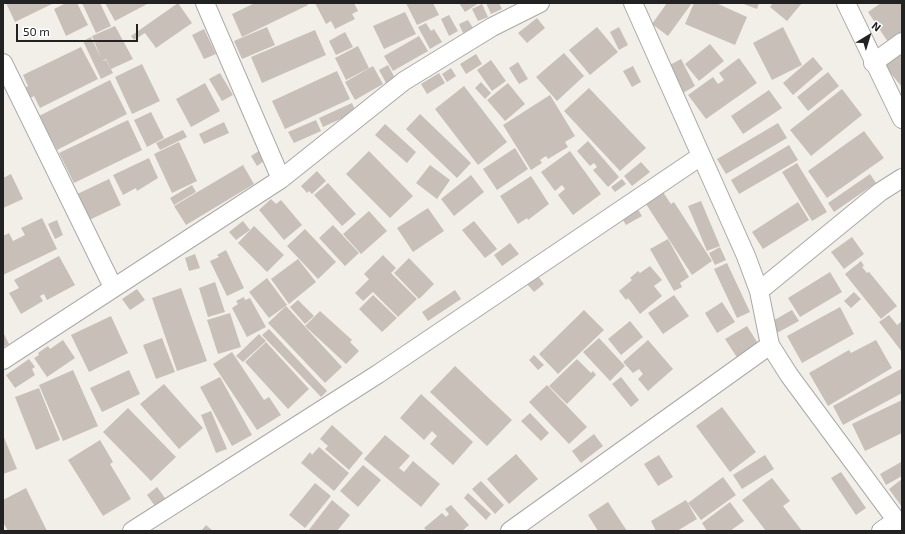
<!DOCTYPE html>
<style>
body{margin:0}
#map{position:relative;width:905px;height:534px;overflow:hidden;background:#f2efe9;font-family:"Exo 2",sans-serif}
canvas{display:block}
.frame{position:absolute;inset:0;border:4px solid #222;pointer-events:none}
.north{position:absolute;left:849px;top:16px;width:40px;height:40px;-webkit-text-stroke:3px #fff;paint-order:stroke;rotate:38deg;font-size:11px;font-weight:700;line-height:16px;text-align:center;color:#222}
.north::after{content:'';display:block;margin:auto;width:14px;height:18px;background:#222;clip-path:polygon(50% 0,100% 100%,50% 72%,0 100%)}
.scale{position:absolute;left:16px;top:24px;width:122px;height:18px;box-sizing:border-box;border:2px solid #222;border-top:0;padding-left:5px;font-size:12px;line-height:14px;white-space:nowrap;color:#222;-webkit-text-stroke:3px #fff;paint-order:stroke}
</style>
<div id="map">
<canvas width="905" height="534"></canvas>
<div class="frame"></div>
<div class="north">N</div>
<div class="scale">50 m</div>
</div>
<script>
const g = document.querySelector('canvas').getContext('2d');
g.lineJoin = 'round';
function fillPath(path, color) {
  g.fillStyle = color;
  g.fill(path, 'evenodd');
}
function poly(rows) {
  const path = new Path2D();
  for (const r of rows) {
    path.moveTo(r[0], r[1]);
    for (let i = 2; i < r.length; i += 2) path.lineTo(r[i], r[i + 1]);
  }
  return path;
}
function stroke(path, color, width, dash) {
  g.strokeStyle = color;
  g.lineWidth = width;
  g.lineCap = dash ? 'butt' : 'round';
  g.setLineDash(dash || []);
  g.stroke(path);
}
fillPath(poly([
 [6,3,54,3,15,22],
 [66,3,77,3,88,25,66,36,54,9],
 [82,3,100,3,111,26,96,33],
 [105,3,149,3,115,21],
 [178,3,192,23,156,48,145,33,134,40,131,36],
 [255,3,307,3,308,5,242,37,232,14],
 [315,3,354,3,358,11,352,14,355,19,335,29,331,21,326,24],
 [406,3,433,3,439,15,417,25],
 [459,3,479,3,465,12],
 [486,3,499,3,502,9,491,14],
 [667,3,692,3,668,36,652,24],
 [694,3,716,3,747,17,735,45,685,24],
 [741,3,759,3,757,9],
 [773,3,802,3,787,21,770,7],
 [881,3,902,3,902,33,888,42,868,12],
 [482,4,488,17,478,21,472,9],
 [405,12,416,34,384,49,373,26],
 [449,15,458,31,449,36,441,19],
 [537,18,545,28,527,43,518,33],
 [468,20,473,28,463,33,459,24],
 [426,23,431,31,434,29,442,42,430,49,418,27],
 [115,26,133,59,111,69,106,59,102,61,106,60,113,73,101,79,83,41,91,37,101,58,92,36],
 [267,27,275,45,242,59,234,41],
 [597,27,618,52,590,75,569,50],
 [619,27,628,45,619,50,610,32],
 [783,27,802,65,772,80,753,43],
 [204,29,216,54,204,59,192,35],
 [315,30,326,55,262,83,251,57],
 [345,32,353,47,336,55,329,41],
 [419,36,428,51,393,71,384,56],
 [710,44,724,61,699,81,685,64],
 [358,46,369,68,346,80,335,58],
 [902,46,902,87,882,63],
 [81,47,98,79,40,108,34,96,26,100,21,90,28,86,23,75],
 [564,53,584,76,557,101,536,77],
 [476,54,482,64,466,74,460,64],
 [813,57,823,69,793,95,783,83],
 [739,58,757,83,706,119,688,95,713,77,718,84,724,80,719,73],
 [681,59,695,86,683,93,668,66],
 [491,60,506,81,492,91,477,70],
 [518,62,528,79,519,84,509,68],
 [142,64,160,101,132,114,115,77],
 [388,65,395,78,386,83,379,70],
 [373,66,383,84,355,100,345,82],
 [633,66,641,82,632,87,623,71],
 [451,68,456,76,447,82,442,74],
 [337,71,350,99,285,129,272,101],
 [828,72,839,86,808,111,797,97],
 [220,73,233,95,222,101,209,79],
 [439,73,445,83,427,94,421,84],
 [110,80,127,114,57,150,39,116],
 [481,82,491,93,485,99,475,88],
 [205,83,220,111,191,127,176,99],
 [508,83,525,104,505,121,487,100],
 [464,86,507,142,478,165,435,109],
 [589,88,646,148,620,171,564,111],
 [842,89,862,115,811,156,790,130],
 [769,90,782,108,743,134,731,116],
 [550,95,575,136,565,142,568,147,548,159,546,156,540,160,542,163,531,170,503,125],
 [352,103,356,112,323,127,319,118],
 [151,112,164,138,147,147,134,120],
 [420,114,471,163,457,178,406,129],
 [128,120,142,150,74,183,59,153],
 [316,120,321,131,294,143,288,132],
 [224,122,229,133,204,144,199,134],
 [778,123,787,138,726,174,717,159],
 [385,124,416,152,407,163,375,135],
 [183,130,187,137,160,150,156,143],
 [864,131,884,158,827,198,808,171],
 [588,141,619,177,608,187,593,170,597,167,594,163,590,166,577,151],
 [179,142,197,181,172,193,154,154],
 [789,145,798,160,739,194,731,180],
 [515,148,528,169,497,190,483,169],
 [262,149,268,158,257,166,251,156],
 [369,151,413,196,390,218,346,174],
 [570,151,601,194,573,215,558,195,565,189,562,185,555,191,541,172],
 [149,158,158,178,137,191,136,188,123,195,113,175],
 [641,162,650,172,632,186,624,176],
 [797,163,827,212,812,221,782,172],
 [243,165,254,184,186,225,174,206],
 [430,165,450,180,437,199,416,183],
 [317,171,326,181,312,194,309,191,307,193,301,186],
 [11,174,23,199,3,208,3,178],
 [870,174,876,183,834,212,828,203],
 [471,175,484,192,454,216,441,199],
 [531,176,549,204,528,220,527,218,518,224,500,196],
 [109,179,121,205,85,222,73,196],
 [622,179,626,184,615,192,611,187],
 [328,183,356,214,342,226,314,195],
 [192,185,196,192,174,205,170,198],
 [663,192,671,204,674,202,712,261,692,275,646,204],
 [271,199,276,204,281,200,302,225,284,240,259,210],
 [701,201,720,246,707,251,688,206],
 [798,202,809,220,763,249,752,232],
 [636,206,642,216,626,225,620,215],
 [428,208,444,231,413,252,397,228],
 [369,211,387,231,361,254,343,234],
 [42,218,57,249,3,275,3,236,9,233,13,241,25,235,21,228],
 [57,220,63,235,55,239,48,224],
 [243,221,250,230,236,240,229,232],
 [474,221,497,249,485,258,462,230],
 [333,225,359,253,345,266,319,238],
 [254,226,284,255,267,272,238,243],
 [305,229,336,262,318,279,287,246],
 [852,237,864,254,844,269,831,252],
 [668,239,689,277,680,283,682,287,674,291,650,249],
 [510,243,519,254,502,266,494,255],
 [720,247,726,260,715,265,709,253],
 [226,250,244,288,227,296,210,261,219,257,217,255],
 [195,254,200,268,189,271,185,258],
 [383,255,396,268,391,273,417,299,398,317,373,292,363,301,355,293,369,279,364,274],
 [59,256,75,285,47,300,44,294,40,296,43,301,21,314,9,293,19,288,14,280],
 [409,258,434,284,419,299,394,273],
 [298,259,316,282,289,304,271,279],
 [861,261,864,266,862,267,867,273,869,272,897,306,881,319,845,274],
 [727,263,750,312,737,318,714,269],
 [650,266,662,280,654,286,662,296,640,314,628,298,626,300,619,291,632,280,630,278,638,271,640,273],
 [830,272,842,292,800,317,788,298],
 [537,275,544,284,534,292,526,283],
 [267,278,287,305,269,318,249,292],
 [215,282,225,312,208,317,199,288],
 [181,288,207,361,177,371,152,298],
 [137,289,145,300,130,310,122,299],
 [455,290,461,299,428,321,422,312],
 [854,292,861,299,851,308,844,301],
 [373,295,397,318,382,332,359,309],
 [674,295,689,316,663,334,648,313],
 [244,297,245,300,250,298,266,327,247,337,232,308,238,304,236,301],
 [298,300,314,316,305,324,290,307],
 [722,302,735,322,717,333,705,313],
 [286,306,342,367,325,383,268,323],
 [840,307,854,334,802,363,787,336],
 [584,310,604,330,558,374,539,354],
 [792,310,799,321,775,334,769,323],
 [320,311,352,340,350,342,359,351,346,364,305,326],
 [230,313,241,347,218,354,207,320],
 [889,315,897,325,902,321,902,352,879,322],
 [111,316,128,353,89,372,71,335],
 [630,321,643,337,621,355,608,339],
 [747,326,759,345,738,359,725,339],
 [269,329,327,391,321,397,262,335],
 [3,332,9,344,3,347],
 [259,334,266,341,243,362,236,356],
 [162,338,175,372,156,379,143,345],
 [599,338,625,366,610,381,583,352],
 [63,340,75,358,47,377,34,358,39,355,38,353,48,346,50,349],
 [648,340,673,369,648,391,638,379,643,374,639,369,633,373,623,362],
 [876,340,892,368,828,406,809,373,849,350,851,353],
 [266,342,309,389,288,409,245,362],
 [232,352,264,400,269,397,281,415,257,430,213,364],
 [534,355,544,365,538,370,529,360],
 [29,359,35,367,32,369,35,375,15,388,6,375],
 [577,359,591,373,593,371,596,375,567,404,549,386],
 [455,366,512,420,487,446,430,392],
 [901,369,902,393,843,425,833,406],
 [73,370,98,426,63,441,39,385],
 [129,370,140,394,102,412,90,388],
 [220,377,252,435,232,446,200,387],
 [621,377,639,400,631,407,612,384],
 [164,384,203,428,179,449,140,404],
 [547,385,587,427,569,444,529,402],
 [39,388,60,440,36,450,15,397],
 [421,394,473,442,453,465,430,444,437,436,432,431,424,440,400,418],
 [902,400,902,433,865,451,852,424],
 [722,407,756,452,730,472,696,426],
 [128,408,176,457,151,481,103,432],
 [211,411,227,449,216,453,201,415],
 [530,413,549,433,541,441,521,421],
 [332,425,363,453,349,470,325,449,328,446,320,439],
 [594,434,603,446,581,463,572,451],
 [3,435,17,469,3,474],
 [385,435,410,456,399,468,404,472,413,461,440,484,421,507,364,459],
 [100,440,113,462,110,464,131,499,103,516,68,460],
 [319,447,349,473,334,491,301,463,310,452,312,455],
 [516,454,538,479,509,504,487,479],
 [659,455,673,477,658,486,644,464],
 [765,455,774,469,742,489,733,475],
 [901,462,902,476,886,485,880,474],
 [363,465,381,480,358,507,340,491],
 [841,472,866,508,856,515,831,478],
 [723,477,736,495,701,520,688,503],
 [772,478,790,501,783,506,802,531,766,531,742,500],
 [902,479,902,507,889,489],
 [481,481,504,505,495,514,472,489],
 [315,483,331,496,305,528,289,515],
 [157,487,165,498,155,506,147,495],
 [26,488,47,531,8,531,3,522,3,500],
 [468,493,491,514,486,520,464,498],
 [332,500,350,515,337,531,308,531],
 [686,500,697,519,677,531,656,531,651,521],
 [608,502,627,531,598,531,588,515],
 [730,502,744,521,730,531,707,531,702,523],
 [451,505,469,525,462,531,427,531,424,528,442,513,446,517,449,514,445,509],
 [206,525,213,531,201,531]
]), '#c7bfb8');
const minor = poly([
 [205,3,281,179],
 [633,3,746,256,759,291,770,345,789,375,902,528],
 [846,3,902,119],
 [3,63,113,287],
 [873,63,902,42],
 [759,291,880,192,902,178],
 [3,360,281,179,404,81,492,27,540,3],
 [132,531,378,374,701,156],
 [510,531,770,345],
 [881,531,897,520]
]);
stroke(minor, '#a9a9a9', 20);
stroke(minor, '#fff', 18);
</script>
